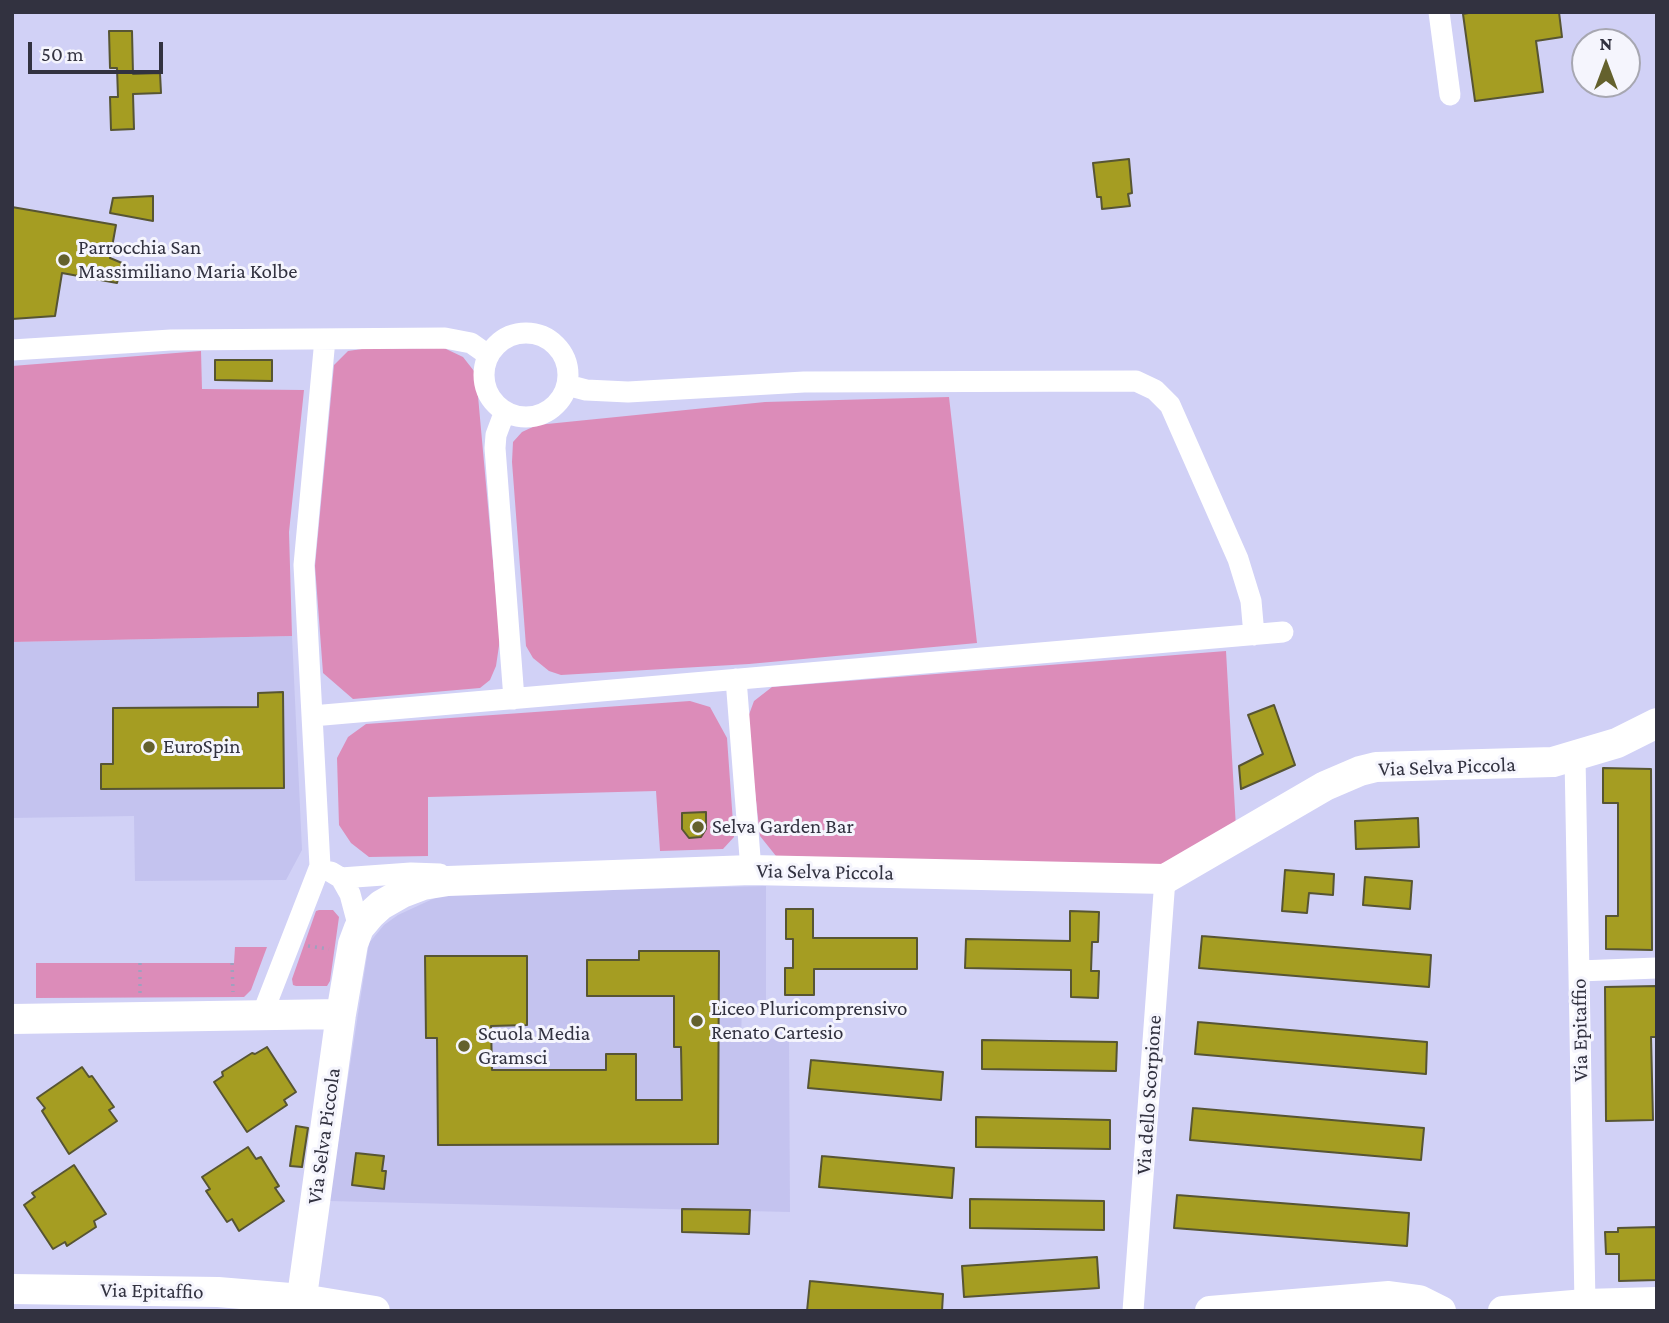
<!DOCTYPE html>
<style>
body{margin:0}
#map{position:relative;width:1669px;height:1323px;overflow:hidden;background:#d1d1f6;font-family:"Crimson Pro",serif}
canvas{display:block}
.frame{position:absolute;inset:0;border:14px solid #323240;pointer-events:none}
.north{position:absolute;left:1571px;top:28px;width:70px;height:70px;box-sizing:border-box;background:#f5f5fd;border:2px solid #a7a7b1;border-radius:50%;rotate:0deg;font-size:19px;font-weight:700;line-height:28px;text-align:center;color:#323240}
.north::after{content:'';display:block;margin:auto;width:24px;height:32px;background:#64612d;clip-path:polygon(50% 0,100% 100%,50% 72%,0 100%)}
.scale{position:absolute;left:28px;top:42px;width:135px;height:32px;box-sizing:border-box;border:4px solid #323240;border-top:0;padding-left:9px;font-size:21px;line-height:24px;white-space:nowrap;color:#323240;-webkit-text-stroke:5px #f5f5fd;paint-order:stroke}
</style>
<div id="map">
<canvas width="1669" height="1323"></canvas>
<div class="frame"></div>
<div class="north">N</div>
<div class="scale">50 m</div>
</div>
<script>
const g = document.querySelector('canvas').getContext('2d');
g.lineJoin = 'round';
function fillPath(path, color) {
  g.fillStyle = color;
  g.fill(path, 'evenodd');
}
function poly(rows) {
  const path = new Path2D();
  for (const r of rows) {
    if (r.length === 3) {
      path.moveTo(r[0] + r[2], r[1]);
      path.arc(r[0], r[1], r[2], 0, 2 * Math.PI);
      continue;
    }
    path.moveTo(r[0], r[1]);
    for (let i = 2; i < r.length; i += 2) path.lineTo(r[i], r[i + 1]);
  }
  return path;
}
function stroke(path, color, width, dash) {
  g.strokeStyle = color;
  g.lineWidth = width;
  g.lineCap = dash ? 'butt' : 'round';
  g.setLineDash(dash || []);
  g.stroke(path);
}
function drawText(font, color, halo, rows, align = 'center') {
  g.font = font + ' "Crimson Pro",serif';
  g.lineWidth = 6;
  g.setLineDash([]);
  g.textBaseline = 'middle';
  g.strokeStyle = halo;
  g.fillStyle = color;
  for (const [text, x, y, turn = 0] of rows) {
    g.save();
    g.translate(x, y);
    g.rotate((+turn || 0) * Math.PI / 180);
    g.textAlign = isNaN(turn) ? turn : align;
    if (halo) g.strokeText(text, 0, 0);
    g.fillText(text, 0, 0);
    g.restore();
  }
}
fillPath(poly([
 [292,636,302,850,286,880,135,881,134,816,12,818,12,642],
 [766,886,766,1008,742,1006,741,1038,789,1039,790,1212,329,1201,369,943,384,925,398,915,437,897,456,894]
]), '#c4c3ef');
fillPath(poly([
 [444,348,463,357,474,371,478,396,500,639,496,666,490,680,480,688,353,699,323,673,315,566,334,365,348,351,362,349],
 [201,351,202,389,304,390,289,532,292,636,12,642,12,366],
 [949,397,977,643,749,664,561,675,549,671,533,658,526,646,512,462,513,442,522,432,537,425,765,402],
 [1226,651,1236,828,1161,866,776,856,760,836,747,720,754,701,772,687],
 [690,701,710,707,727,738,734,837,723,849,660,851,656,791,428,797,428,856,369,857,351,843,339,825,337,758,348,737,366,724],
 [319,910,333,910,339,917,330,981,327,986,296,986,293,985,292,979,316,911],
 [235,947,267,947,251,990,244,997,36,998,36,963,234,963]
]), '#dc8cb9');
const building = poly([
 [1474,12,1559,12,1562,37,1536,41,1543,92,1475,101,1463,14,1474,12],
 [109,31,132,31,133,74,160,73,161,93,133,94,134,129,111,130,110,97,118,97,117,68,110,68,109,31],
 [1129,159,1132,193,1128,194,1130,206,1102,209,1101,197,1097,197,1093,163,1129,159],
 [153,196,153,221,110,213,113,198,153,196],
 [12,207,116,225,110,258,122,263,117,283,62,273,55,316,12,319,12,207],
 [215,360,272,360,272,381,215,380,215,360],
 [283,692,284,788,101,789,101,764,113,764,113,708,258,707,258,693,283,692],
 [1274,705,1295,765,1241,789,1239,766,1263,754,1248,715,1274,705],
 [1603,768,1651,769,1652,950,1606,949,1606,916,1618,916,1618,803,1603,803,1603,768],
 [706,812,706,829,701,837,689,838,682,829,682,813,706,812],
 [1418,818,1419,847,1356,849,1355,821,1418,818],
 [1285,870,1334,874,1333,895,1309,893,1307,913,1282,911,1285,870],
 [1365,877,1412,881,1410,909,1363,905,1365,877],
 [786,909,813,909,813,938,917,938,917,969,814,969,814,995,785,995,785,968,793,968,793,939,786,939,786,909],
 [1070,911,1099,912,1098,942,1092,942,1091,971,1099,971,1098,998,1071,997,1071,970,965,968,966,939,1070,941,1070,911],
 [1202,936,1431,955,1429,987,1199,968,1202,936],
 [639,951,719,951,718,1144,438,1145,437,1038,426,1038,425,956,527,956,527,1025,491,1026,492,1070,606,1070,606,1054,636,1054,636,1100,682,1100,681,1047,674,1047,674,996,587,996,587,960,639,960,639,951],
 [1657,986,1657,1037,1651,1037,1653,1120,1606,1121,1605,987,1657,986],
 [1198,1022,1427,1042,1426,1074,1195,1054,1198,1022],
 [982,1040,1117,1042,1116,1071,982,1069,982,1040],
 [267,1047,296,1092,284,1100,287,1105,247,1132,214,1082,223,1076,222,1072,252,1053,255,1054,267,1047],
 [811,1060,943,1072,941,1100,808,1088,811,1060],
 [82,1067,89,1077,92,1076,114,1107,109,1110,117,1121,69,1154,42,1111,45,1108,37,1098,82,1067],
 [1193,1108,1424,1128,1421,1160,1190,1140,1193,1108],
 [976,1117,1110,1120,1110,1149,976,1147,976,1117],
 [296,1126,308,1128,302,1167,290,1166,296,1126],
 [248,1147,256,1159,261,1157,279,1186,275,1188,284,1201,239,1231,232,1219,227,1222,206,1191,210,1189,202,1177,248,1147],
 [356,1153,384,1156,382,1171,386,1171,384,1189,352,1185,356,1153],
 [822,1156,954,1168,952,1198,819,1187,822,1156],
 [74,1165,106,1214,94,1221,96,1227,67,1246,65,1242,53,1249,24,1205,35,1197,32,1193,74,1165],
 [1177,1195,1409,1213,1407,1246,1174,1228,1177,1195],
 [970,1199,1104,1201,1104,1230,970,1228,970,1199],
 [682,1209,750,1210,749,1234,682,1232,682,1209],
 [1657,1227,1657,1280,1619,1281,1619,1254,1606,1254,1605,1232,1618,1232,1618,1228,1657,1227],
 [1097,1257,1099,1288,964,1297,962,1266,1097,1257],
 [810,1281,943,1294,942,1311,807,1311,810,1281]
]);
fillPath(building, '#a59d22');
stroke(building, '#575533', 2);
stroke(poly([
 [308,946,329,949],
 [140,963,140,996],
 [232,963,233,992]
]), '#a0a0be', 3.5, [2, 5]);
stroke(poly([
 [1439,12,1450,95],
 [526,375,42],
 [12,350,171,340,445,338,471,343,488,355],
 [567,385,586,390,628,392,804,382,1136,381,1155,390,1170,405,1238,559,1251,601,1254,635],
 [505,411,496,435,495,448,514,699],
 [736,679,751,870],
 [312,716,1283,632],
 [1575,757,1585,1304],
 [331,872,341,878,350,894,359,928],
 [341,878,411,873,440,874],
 [1579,971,1657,968],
 [262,1015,320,866,304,565,325,339],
 [1133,1311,1165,879]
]), '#fff', 21);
stroke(poly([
 [12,1019,341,1014],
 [12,1289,218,1292,302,1299,375,1311],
 [300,1311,341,1014,353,944,359,928,370,915,381,905,402,893,423,885,448,881,751,870,1165,879,1325,786,1360,771,1376,767,1553,762,1617,743,1657,723],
 [1210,1311,1389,1296,1419,1300,1441,1311],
 [1503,1311,1585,1304,1657,1302]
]), '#fff', 30);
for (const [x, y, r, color] of [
 [64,260,7,"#64612d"],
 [149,747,7,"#64612d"],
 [698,827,7,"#64612d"],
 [697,1021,7,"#64612d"],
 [464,1046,7,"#64612d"]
]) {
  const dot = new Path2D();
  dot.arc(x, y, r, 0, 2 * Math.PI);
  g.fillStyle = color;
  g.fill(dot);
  stroke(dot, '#f5f5fd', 2.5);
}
drawText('21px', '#323240', '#f5f5fd', [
 ["Parrocchia San",78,248],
 ["Massimiliano Maria Kolbe",78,272],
 ["EuroSpin",163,747],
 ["Selva Garden Bar",712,827],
 ["Liceo Pluricomprensivo",711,1009],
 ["Renato Cartesio",711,1033],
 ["Scuola Media",478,1034],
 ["Gramsci",478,1058]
], 'left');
drawText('21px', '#323240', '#f5f5fd', [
 ["Via Selva Piccola",1447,767,-2],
 ["Via Selva Piccola",825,872,1],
 ["Via Epitaffio",1580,1030,-91],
 ["Via dello Scorpione",1149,1095,-86],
 ["Via Selva Piccola",324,1136,-82],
 ["Via Epitaffio",152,1291,1]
]);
</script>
